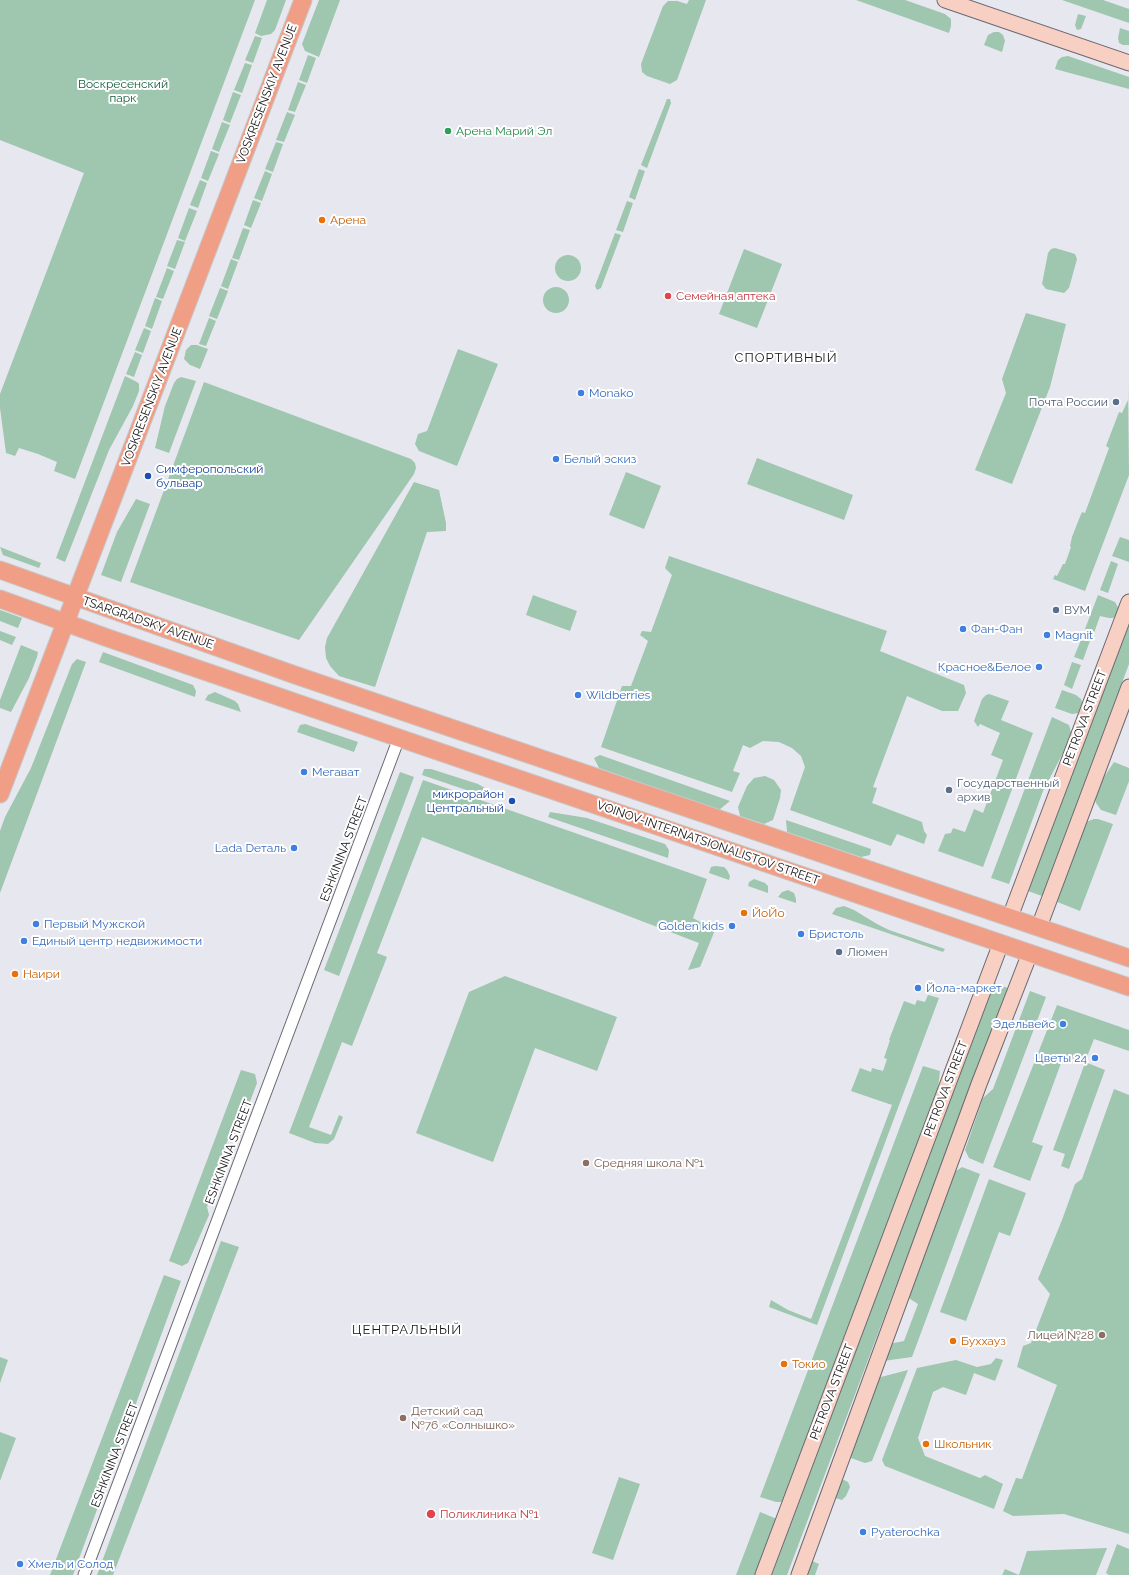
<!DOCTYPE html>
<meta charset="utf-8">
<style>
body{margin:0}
canvas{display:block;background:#e7e7ef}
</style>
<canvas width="1129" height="1575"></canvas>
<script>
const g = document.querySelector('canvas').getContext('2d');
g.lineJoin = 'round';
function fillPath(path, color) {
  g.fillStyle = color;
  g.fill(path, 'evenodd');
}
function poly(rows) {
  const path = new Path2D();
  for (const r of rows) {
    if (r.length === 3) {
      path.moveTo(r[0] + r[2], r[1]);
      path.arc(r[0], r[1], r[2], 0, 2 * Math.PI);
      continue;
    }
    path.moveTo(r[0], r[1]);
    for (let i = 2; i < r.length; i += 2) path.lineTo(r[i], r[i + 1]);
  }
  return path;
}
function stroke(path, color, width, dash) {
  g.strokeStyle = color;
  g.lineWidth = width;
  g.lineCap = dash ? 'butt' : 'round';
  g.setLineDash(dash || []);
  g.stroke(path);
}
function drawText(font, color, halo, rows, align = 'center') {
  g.font = font + ' Raleway,sans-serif';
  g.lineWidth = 4;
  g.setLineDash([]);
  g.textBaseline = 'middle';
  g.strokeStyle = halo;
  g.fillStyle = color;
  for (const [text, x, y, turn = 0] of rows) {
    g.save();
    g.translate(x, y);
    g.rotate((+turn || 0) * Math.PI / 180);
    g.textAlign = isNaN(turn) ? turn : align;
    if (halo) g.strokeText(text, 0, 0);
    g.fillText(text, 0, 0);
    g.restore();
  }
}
fillPath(poly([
 [0,0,255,0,75,479,54,471,57,462,38,454,19,448,15,456,6,453,0,408,0,394,84,173,0,140],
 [267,0,286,0,275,30,271,34,261,36,255,33],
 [319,0,340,0,319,57,305,51,302,44],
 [689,0,706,0,677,80,670,84,647,76,642,72,641,64,663,6,668,1,677,1,687,4],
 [856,0,905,0,945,14,951,19,951,26,949,33],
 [1062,0,1103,0,1129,9,1129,23],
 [1078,14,1086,16,1081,29,1077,30,1075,25],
 [1120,28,1129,31,1129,45,1123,45,1119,43,1118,38],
 [999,32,1003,35,1005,41,1002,52,984,45,988,35,994,32],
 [255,36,262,38,253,63,245,60],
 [308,55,316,58,307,83,299,80],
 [1068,56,1129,77,1129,89,1055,69,1058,60,1062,57],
 [245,63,252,65,242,93,234,90],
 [298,82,306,85,295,112,288,110],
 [233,92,241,95,230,123,223,120],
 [667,99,670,99,671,103,647,168,641,165],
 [287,112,295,115,284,142,276,140],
 [222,122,230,125,219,152,212,149],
 [276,142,283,144,273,172,265,169],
 [211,151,219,154,208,181,201,178],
 [639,169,645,171,635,200,629,197],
 [265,171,272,174,262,201,254,198],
 [200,180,207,183,198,208,190,205],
 [253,200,261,203,251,228,244,225],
 [627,201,633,203,623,232,616,230],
 [189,208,197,211,185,241,178,238],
 [243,228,250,230,239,260,232,258],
 [615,233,621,235,601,288,597,290,595,286],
 [177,240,185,242,175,269,167,266],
 [1055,248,1072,253,1075,254,1077,259,1069,288,1064,293,1046,289,1042,284,1048,253,1051,249],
 [744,249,782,264,757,328,719,314],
 [568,268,13],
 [231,259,238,262,228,289,221,286],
 [167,268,174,271,163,299,156,297],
 [556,300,13],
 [220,288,228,291,217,319,209,316],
 [155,298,162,301,152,329,145,326],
 [1026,313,1066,324,1050,387,1012,484,975,470,1006,393,1002,379],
 [209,318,216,321,206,346,199,344],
 [144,328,151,331,143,353,135,350],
 [191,345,197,345,208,349,200,369,190,365,184,359,186,350],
 [458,349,498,364,457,466,419,451,415,444,418,434,427,431],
 [135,352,142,355,134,377,126,374],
 [125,376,137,382,139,384,139,391,133,406,109,450,65,562,56,558],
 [181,377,196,381,169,453,155,448,165,406,174,383,177,379],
 [1128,381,1129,475,1085,591,1053,579,1055,575,1057,576,1063,564,1065,564,1071,547,1070,546,1072,537,1079,519,1082,512,1085,513,1109,448,1106,446,1119,412,1122,413,1128,400],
 [204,382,411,459,415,463,416,468,414,474,299,640,130,582],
 [757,458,853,495,844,520,747,484],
 [626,472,661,486,644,529,609,515],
 [414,482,439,490,446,523,446,531,427,532,375,687,339,676,330,666,326,658,325,647,327,638],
 [136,499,150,504,121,582,101,575,117,532],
 [1120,537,1129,540,1129,562,1112,556],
 [0,547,41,563,39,568,3,555],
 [669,556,887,631,880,651,964,685,966,693,958,711,942,711,907,696,873,787,877,788,872,803,922,822,924,831,927,835,924,844,897,834,891,846,790,810,805,767,801,756,792,748,779,742,763,741,750,748,743,745,733,771,740,773,732,792,601,747,622,686,631,686,648,641,640,635,642,631,651,632,672,575,665,568],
 [1111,561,1118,564,1108,593,1100,590],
 [533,595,577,611,570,631,526,615],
 [1098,595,1115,602,1119,609,1116,616,1113,618,1109,618,1100,616,1094,633,1085,629],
 [0,610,22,618,18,628,0,621],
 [1129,623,1129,664,1042,896,1028,891],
 [0,631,16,637,12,645,0,640],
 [1083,635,1091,638,1083,660,1074,657],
 [21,645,38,652,37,657,29,678,11,712,0,708,0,700],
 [103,652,193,685,196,691,195,697,99,662],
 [77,659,86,662,0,893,0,831,5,817,31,768,72,664],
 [1072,662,1081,665,1072,689,1064,685],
 [1062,690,1076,695,1081,699,1083,705,1078,713,1072,714,1055,708],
 [215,692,235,701,238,704,241,712,205,700,208,695],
 [989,694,1009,701,1001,720,1033,733,983,867,938,851,945,834,951,833,953,828,965,832,974,809,983,813,1003,760,991,755,1000,733,980,724,978,727,974,721,982,699,986,695],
 [1052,717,1069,725,1072,736,1043,791,1009,884,991,878],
 [305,724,358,742,354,752,297,732,300,725],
 [600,755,730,801,719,810,599,768,594,758],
 [1114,762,1129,768,1129,781,1116,815,1101,810,1096,803,1095,799,1098,786],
 [424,769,431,769,478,784,495,794,493,799,422,775],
 [400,772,414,777,339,976,324,970],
 [765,776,774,780,781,790,780,798,773,820,764,824,740,816,738,807,747,786,754,778],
 [423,780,707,879,693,918,715,930,700,967,688,970,699,943,422,837,377,953,387,957,352,1046,342,1042,309,1127,331,1135,339,1115,343,1117,334,1139,328,1144,315,1143,289,1133],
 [550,812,587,818,665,844,669,850,668,858,548,817],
 [1094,819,1098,819,1113,824,1080,911,1055,901,1086,822],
 [786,820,871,849,870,855,861,857,787,832],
 [715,866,724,867,727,870,730,876,729,880,709,873,711,867],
 [754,879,765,883,768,886,768,893,748,886,749,882],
 [788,890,794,893,796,899,796,903,778,897,782,892],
 [844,906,854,910,877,924,889,930,945,949,943,952,832,914,836,908],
 [505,976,617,1017,597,1071,535,1048,493,1162,416,1133,469,992],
 [994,983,1008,988,787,1575,772,1575],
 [1030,991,1046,997,983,1164,969,1158,965,1150,983,1098,993,1089],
 [928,995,939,998,817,1325,769,1307,771,1300,788,1310,811,1319,892,1105,851,1091,860,1068,871,1072,872,1068,883,1071,887,1059,884,1058,890,1040,889,1040,904,1001,915,1005,917,1000,925,1002],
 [1057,1005,1129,1030,1129,1051,1094,1039,1085,1062,1105,1070,1069,1169,1061,1166,1065,1154,1053,1150,1085,1063,1064,1055,1032,1142,1043,1146,1030,1181,993,1167],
 [923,1066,940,1071,937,1097,784,1502,776,1502,760,1497],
 [241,1070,255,1074,257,1083,237,1136,229,1137,212,1179,216,1186,207,1207,209,1215,188,1263,182,1266,169,1261],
 [1114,1089,1129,1095,1129,1534,1064,1514,1013,1516,1003,1511,1016,1478,1022,1479,1057,1385,1017,1367,1023,1346,1031,1343,1050,1294,1038,1279,1062,1220,1075,1184,1082,1179],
 [962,1167,980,1174,912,1357,883,1361,889,1344,904,1341,918,1304,907,1297,956,1171],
 [989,1179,1026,1193,1010,1236,999,1232,966,1321,940,1312],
 [221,1241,239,1247,113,1575,97,1575],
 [164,1275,181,1281,73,1575,50,1575],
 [0,1357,8,1360,0,1383],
 [996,1358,1003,1360,995,1381,974,1373,966,1395,943,1387,933,1392,918,1438,925,1456,980,1478,985,1475,1003,1484,994,1509,885,1466,882,1460,917,1368,956,1360,977,1367,991,1364],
 [908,1370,872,1461,865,1463,848,1457,877,1378],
 [0,1432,16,1438,0,1481],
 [619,1477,640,1484,613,1560,592,1553],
 [842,1479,848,1482,850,1487,846,1496,842,1500,835,1498,812,1561,819,1564,815,1575,806,1575],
 [760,1512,777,1519,755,1575,736,1575],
 [1117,1544,1129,1549,1129,1575,1109,1575,1106,1573],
 [1107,1548,1096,1575,1002,1575,1005,1569,1019,1575,1027,1551]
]), '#9fc6af');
const street = poly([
 [84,1575,399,738]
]);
const secondary = poly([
 [945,0,1129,63],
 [1010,917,1129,602],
 [1039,927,1129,687],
 [763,1575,1001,943],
 [799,1575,979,1084,1030,953]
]);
const primary = poly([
 [0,570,295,675,1129,958],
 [0,599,105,637,399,738,1129,987],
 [0,794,303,0]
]);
stroke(street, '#696970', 13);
stroke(secondary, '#696970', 17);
stroke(primary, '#c7c7c8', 19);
stroke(street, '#fff', 11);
stroke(secondary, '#f8cfc3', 15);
stroke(primary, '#f19e86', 17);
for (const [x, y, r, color] of [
 [448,131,4,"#2e9e5b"],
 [322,220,4,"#e8710a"],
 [668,296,4,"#e0444e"],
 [581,393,4,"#3f7fe0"],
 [1116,402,4,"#5c6f8a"],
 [556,459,4,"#3f7fe0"],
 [148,476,4,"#1a4fb4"],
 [1056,610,4,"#5c6f8a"],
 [963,629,4,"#3f7fe0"],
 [1047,635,4,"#3f7fe0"],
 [1039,667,4,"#3f7fe0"],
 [578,695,4,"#3f7fe0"],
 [304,772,4,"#3f7fe0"],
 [949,790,4,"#5c6f8a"],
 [512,801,4,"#1a4fb4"],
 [294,848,4,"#3f7fe0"],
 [744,913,4,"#e8710a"],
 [36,924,4,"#3f7fe0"],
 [732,926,4,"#3f7fe0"],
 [801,934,4,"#3f7fe0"],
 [24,941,4,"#3f7fe0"],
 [839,952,4,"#5c6f8a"],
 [15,974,4,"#e8710a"],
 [918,988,4,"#3f7fe0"],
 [1063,1024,4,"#3f7fe0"],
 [1095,1058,4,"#3f7fe0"],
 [586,1163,4,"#8d6e63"],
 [1102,1335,4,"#8d6e63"],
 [953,1341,4,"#e8710a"],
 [784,1364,4,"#e8710a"],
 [403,1418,4,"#8d6e63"],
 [926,1444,4,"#e8710a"],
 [431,1514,5,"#e0444e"],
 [863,1532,4,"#3f7fe0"],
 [20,1564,4,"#3f7fe0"]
]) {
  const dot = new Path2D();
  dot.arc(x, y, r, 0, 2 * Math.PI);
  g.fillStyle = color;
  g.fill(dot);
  stroke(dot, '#fff', 1.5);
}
drawText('12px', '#0e5b3a', '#fff', [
 ["Воскресенский",123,84],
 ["парк",123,98]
]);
drawText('12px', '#151518', '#fff', [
 ["VOSKRESENSKIY AVENUE",267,94,-69],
 ["VOSKRESENSKIY AVENUE",152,397,-69],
 ["TSARGRADSKY AVENUE",148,623,19],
 ["PETROVA STREET",1085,718,-69],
 ["VOINOV-INTERNATSIONALISTOV STREET",708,843,19],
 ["ESHKININA STREET",344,849,-69],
 ["PETROVA STREET",946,1089,-69],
 ["ESHKININA STREET",229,1152,-69],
 ["PETROVA STREET",832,1392,-69],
 ["ESHKININA STREET",115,1455,-69]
]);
drawText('12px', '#27864d', '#fff', [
 ["Арена Марий Эл",456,131]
], 'left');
drawText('12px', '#c56008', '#fff', [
 ["Арена",330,220],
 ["ЙоЙо",752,913],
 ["Наири",23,974],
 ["Буххауз",961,1341],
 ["Токио",792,1364],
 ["Школьник",934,1444]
], 'left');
drawText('12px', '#be3a42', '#fff', [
 ["Семейная аптека",676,296],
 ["Поликлиника №1",440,1514]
], 'left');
drawText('12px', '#366cbe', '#fff', [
 ["Monako",589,393],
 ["Белый эскиз",564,459],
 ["Фан-Фан",971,629],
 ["Magnit",1055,635],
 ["Красное&Белое",1031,667,"right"],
 ["Wildberries",586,695],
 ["Мегават",312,772],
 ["Lada Dеталь",286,848,"right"],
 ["Первый Мужской",44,924],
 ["Golden kids",724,926,"right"],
 ["Бристоль",809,934],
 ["Единый центр недвижимости",32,941],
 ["Йола-маркет",926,988],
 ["Эдельвейс",1055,1024,"right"],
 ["Цветы 24",1087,1058,"right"],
 ["Pyaterochka",871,1532],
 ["Хмель и Солод",28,1564]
], 'left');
drawText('12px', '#4e5e75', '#fff', [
 ["Почта России",1108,402,"right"],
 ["ВУМ",1064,610],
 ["Государственный",957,783],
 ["архив",957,797],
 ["Люмен",847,952]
], 'left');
drawText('12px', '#164399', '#fff', [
 ["Симферопольский",156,469],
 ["бульвар",156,483],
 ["микрорайон",504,794,"right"],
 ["Центральный",504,808,"right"]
], 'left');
drawText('12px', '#785e54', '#fff', [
 ["Средняя школа №1",594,1163],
 ["Лицей №28",1094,1335,"right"],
 ["Детский сад",411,1411],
 ["№76 «Солнышко»",411,1425]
], 'left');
g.letterSpacing = '1px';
drawText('13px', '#151518', '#fff', [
 ["СПОРТИВНЫЙ",786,358],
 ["ЦЕНТРАЛЬНЫЙ",407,1330]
]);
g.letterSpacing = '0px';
</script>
